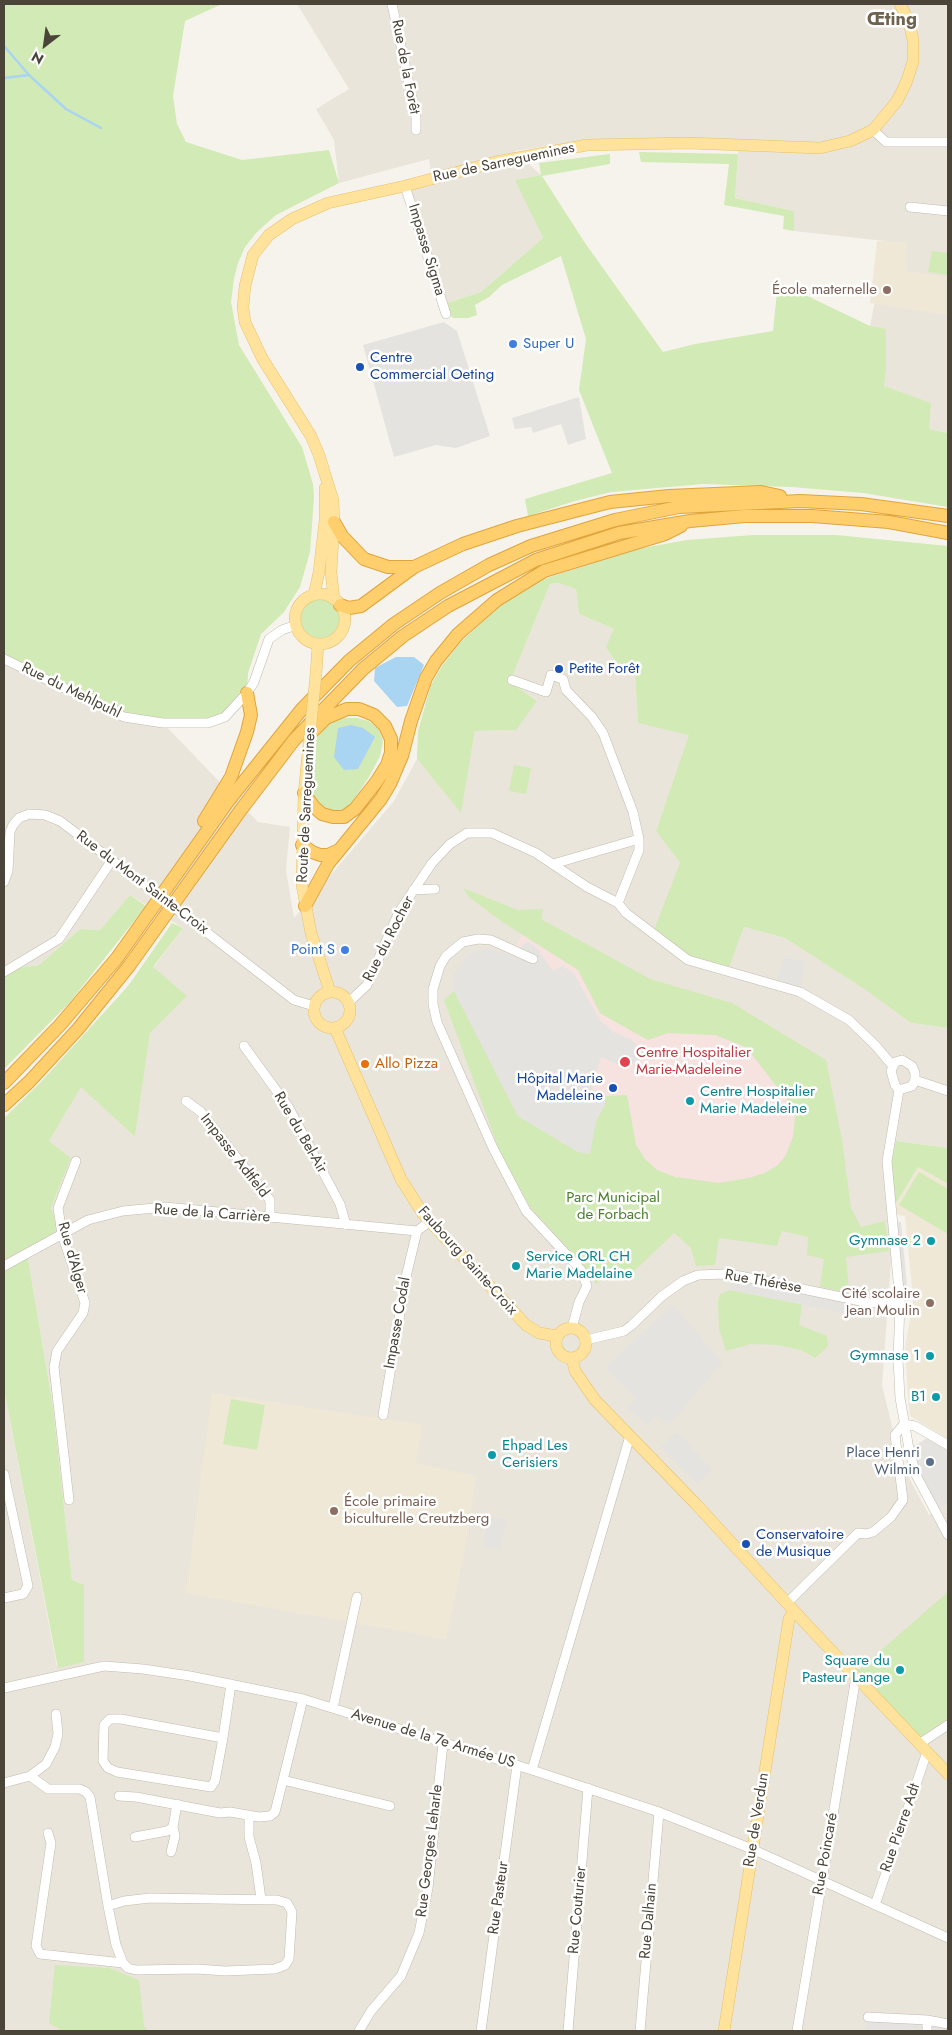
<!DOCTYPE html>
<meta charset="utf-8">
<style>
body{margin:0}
#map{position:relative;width:952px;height:2035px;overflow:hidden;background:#f6f3ec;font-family:Jost,sans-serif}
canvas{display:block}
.frame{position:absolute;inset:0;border:5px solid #4b4439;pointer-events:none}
.north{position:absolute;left:20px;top:20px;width:50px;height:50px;-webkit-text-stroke:4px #fff;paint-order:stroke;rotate:210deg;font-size:14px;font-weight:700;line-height:20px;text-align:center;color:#4b4439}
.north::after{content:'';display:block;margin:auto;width:18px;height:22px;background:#4b4439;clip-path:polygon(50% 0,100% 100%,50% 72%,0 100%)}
</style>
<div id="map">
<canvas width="952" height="2035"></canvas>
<div class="frame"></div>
<div class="north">N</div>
</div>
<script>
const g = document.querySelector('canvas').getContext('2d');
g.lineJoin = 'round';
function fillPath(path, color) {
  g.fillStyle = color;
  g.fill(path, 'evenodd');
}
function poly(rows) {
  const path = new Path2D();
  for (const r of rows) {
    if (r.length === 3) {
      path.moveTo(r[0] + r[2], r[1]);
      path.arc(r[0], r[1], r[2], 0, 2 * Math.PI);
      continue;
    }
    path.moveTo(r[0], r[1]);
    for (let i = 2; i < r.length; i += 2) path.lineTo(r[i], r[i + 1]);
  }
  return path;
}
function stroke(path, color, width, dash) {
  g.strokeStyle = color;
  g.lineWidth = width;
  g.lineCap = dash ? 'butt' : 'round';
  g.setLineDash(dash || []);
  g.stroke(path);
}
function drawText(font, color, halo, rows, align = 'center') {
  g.font = font + ' Jost,sans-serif';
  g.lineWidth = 5;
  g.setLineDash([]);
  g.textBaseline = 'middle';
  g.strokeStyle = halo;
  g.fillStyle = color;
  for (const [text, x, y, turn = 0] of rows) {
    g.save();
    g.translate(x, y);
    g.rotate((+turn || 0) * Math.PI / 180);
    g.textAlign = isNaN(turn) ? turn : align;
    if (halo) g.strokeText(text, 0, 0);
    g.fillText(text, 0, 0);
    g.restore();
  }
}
fillPath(poly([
 [297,4,948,4,948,433,929,429,903,394,884,386,886,371,870,326,883,261,885,241,794,231,794,211,735,198,738,154,734,139,616,139,558,144,515,151,541,175,516,180,543,238,481,292,447,303,410,190,433,185,429,159,339,183,334,140,316,109,349,89],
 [558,583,576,589,579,614,614,629,635,675,638,722,690,735,656,831,680,863,728,967,744,927,785,938,867,990,911,1023,948,1028,948,1148,897,1141,895,1205,882,1385,901,1463,929,1515,948,1504,948,2031,4,2031,4,1389,57,1667,84,1662,72,1580,53,1407,28,1259,59,1228,51,1208,71,1158,49,1141,81,1086,135,1137,150,1032,186,996,153,968,183,928,130,895,100,930,80,929,39,965,4,970,4,664,133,717,163,723,258,822,290,827,286,870,294,918,394,801,417,759,461,812,475,731,515,730,537,701,510,682,550,584]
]), '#eae5da');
fillPath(poly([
 [877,241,907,243,906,271,948,277,948,315,870,303],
 [918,1167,948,1184,948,1439,910,1416,908,1395,905,1348,913,1301,911,1278,905,1216,897,1215,895,1205],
 [212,1393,423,1425,416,1463,476,1476,466,1545,446,1639,186,1593]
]), '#efe8d6');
fillPath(poly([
 [522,935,578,970,600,1013,648,1040,668,1033,715,1035,746,1047,789,1102,795,1118,793,1137,786,1155,778,1165,765,1173,749,1178,719,1183,675,1177,657,1170,645,1159,636,1145,627,1095,604,1107,454,991,453,976,469,953,488,948,510,955]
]), '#f6e3e0');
fillPath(poly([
 [4,4,222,4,185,21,173,96,177,124,186,142,242,160,329,150,339,183,276,215,256,233,245,247,238,263,234,279,231,302,239,345,302,447,313,484,314,497,310,552,300,587,284,612,261,634,248,673,247,693,225,717,208,723,133,717,4,664],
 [639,152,738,154,735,198,794,211,794,231,783,229,784,216,724,205,729,164,641,162],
 [610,154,610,164,542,176,585,243,663,352,695,344,773,331,778,282,870,326,886,329,886,371,884,386,931,403,929,429,948,433,948,507,863,493,792,487,703,484,611,492,575,501,528,516,525,499,612,473,579,390,586,339,561,256,502,285,489,297,475,305,477,315,468,318,453,318,449,314,447,303,481,292,543,238,515,180,541,175,539,163],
 [932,251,948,253,948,275,928,272],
 [753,535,836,535,948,546,948,1028,911,1023,866,990,785,938,744,927,729,967,690,957,654,930,680,863,656,831,689,735,638,723,635,675,624,673,606,647,614,629,579,614,576,589,558,583,550,584,510,682,537,701,516,730,475,731,461,813,417,759,418,731,431,685,442,666,460,643,481,623,501,605,535,582,637,549,687,540],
 [320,619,20],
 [344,718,357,718,369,721,379,730,383,741,380,756,369,777,350,805,340,811,328,810,320,807,311,795,313,742,330,722],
 [514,765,531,768,526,794,509,791],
 [463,888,518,910,543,909,541,919,650,979,732,1003,826,1060,842,1140,851,1208,861,1227,885,1221,889,1251,846,1257,849,1293,820,1287,824,1259,807,1255,808,1237,782,1231,777,1246,719,1238,715,1265,696,1266,691,1248,674,1233,629,1276,616,1263,596,1284,586,1268,530,1207,500,1152,444,1000,454,991,518,1116,578,1152,604,1107,606,1096,627,1095,636,1145,645,1159,657,1170,675,1177,719,1183,749,1178,765,1173,778,1165,786,1155,793,1137,795,1118,789,1102,746,1047,715,1035,668,1033,648,1040,600,1013,578,970,501,921,469,897],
 [130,895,146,906,70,1002,4,1069,4,970,39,965,80,929,100,930],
 [172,923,183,928,153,967,187,996,150,1033,135,1137,81,1087,49,1141,71,1158,51,1208,59,1228,28,1259,53,1407,72,1580,84,1585,84,1662,58,1668,4,1389,4,1118,40,1083,128,986],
 [896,1141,948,1148,948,1184,918,1167,895,1205,891,1166],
 [919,1172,948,1189,948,1234,899,1205],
 [730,1290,802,1304,799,1325,827,1336,828,1346,815,1358,801,1350,777,1345,751,1344,726,1351,719,1329,718,1300,720,1294],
 [231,1399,265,1405,257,1450,223,1444],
 [948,1592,948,1719,918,1739,855,1673],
 [55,1965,109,1968,139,1980,144,2026,148,2031,59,2031,59,2029,49,2023]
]), '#d2eab5');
fillPath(poly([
 [444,322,457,331,490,436,456,448,436,445,394,457,363,345],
 [579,397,586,439,568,445,561,424,533,433,531,427,515,429,512,418],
 [527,942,537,948,553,971,563,966,574,974,600,1020,613,1032,630,1039,648,1054,632,1064,617,1064,601,1057,592,1089,606,1096,604,1107,597,1116,590,1154,578,1152,518,1116,454,991,453,976,469,953,488,948,510,955],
 [785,956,805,962,800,992,776,984],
 [901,1222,909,1306,903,1304,892,1223],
 [732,1275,848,1299,844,1313,730,1290],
 [673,1305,722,1362,669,1425,656,1416,647,1425,627,1407,636,1398,605,1368],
 [677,1432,712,1470,697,1483,661,1447],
 [932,1435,948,1445,948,1504,935,1512,909,1449],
 [488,1516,506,1519,501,1549,483,1546],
 [868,2017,948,2024,948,2031,865,2031]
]), '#e5e3e0');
fillPath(poly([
 [396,657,414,657,424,665,407,706,397,707,374,681,375,668],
 [351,725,363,728,375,737,358,769,344,770,334,757,338,728]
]), '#a9d4f2');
stroke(poly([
 [4,46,29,75],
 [4,78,29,75,66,109,101,128]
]), '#a9d4f2', 2.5);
const minor = poly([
 [392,4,416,117,416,130],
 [873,130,886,142,948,142],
 [405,186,446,314],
 [910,207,948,211],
 [4,659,124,717,163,723,208,723,225,717,247,693,254,682,269,639,282,630,296,625],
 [512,680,546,692,551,675,563,679,566,690,592,717,603,733,633,812,639,839,639,850,618,903],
 [553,864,639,839],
 [4,882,8,871,10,832,13,825,19,818,29,814,45,815,60,821,150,889],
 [413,890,435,889],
 [183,914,294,1000,314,1006],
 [533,959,491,940,478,939,463,942,446,956,440,966,433,989,433,1004,437,1022,493,1148,526,1211,581,1270,587,1286,579,1302,572,1328],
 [4,972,59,939,112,860],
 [348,1003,367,985,399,912,432,863,450,844,467,833,492,833,536,853,587,887,618,903,626,913,688,960,800,992,849,1020,876,1046,892,1065],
 [244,1046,289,1108,340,1204,346,1225],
 [902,1060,912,1066,915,1073,915,1080,912,1086,899,1090,895,1085,891,1071,895,1062,902,1060],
 [915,1080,948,1091],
 [899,1090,887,1161,900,1302,898,1359,900,1398,909,1449,916,1475,948,1535],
 [186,1101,201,1112,270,1200,270,1218],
 [4,1266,88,1220,123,1211,165,1207,417,1231,429,1222],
 [586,1340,624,1331,632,1325,662,1296,683,1281,698,1275,725,1274,740,1276,870,1303,900,1302],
 [383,1415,406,1277,417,1231],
 [904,1424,915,1426,948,1445],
 [4,1474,28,1586,23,1594,4,1598],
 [69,1500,54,1367,57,1351,83,1313,85,1303,62,1234,58,1208,76,1161],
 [787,1603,858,1533,866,1534,873,1532,891,1517,903,1500,895,1435,904,1424],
 [4,1688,104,1666,143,1669,190,1676,303,1699,532,1770,659,1812,752,1849,948,1938],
 [303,1699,283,1780,390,1806],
 [333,1708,357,1597],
 [223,1738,121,1719,110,1719,104,1725,103,1761,108,1768,117,1772,211,1787,215,1781,223,1738,231,1684],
 [919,1744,948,1725],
 [532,1770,630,1436],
 [30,1776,48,1789,80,1789,86,1792,90,1797,108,1906,116,1945,123,1963,128,1968,136,1970,197,1969,225,1971,275,1969,285,1965,289,1959,292,1912,287,1903,277,1900,150,1898,124,1901,108,1906],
 [4,1783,30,1776,46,1764,55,1747,58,1734,56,1714],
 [119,1796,136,1797,220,1813,230,1812,259,1817,270,1816,275,1812,283,1780],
 [249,1816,249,1837,256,1863,261,1899],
 [48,1833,51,1843,36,1946,40,1954,123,1963],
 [135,1837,167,1831,173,1827,177,1804],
 [171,1852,175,1836,173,1827],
 [875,1905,927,1752],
 [868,2017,927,2020,948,2024],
 [927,2020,927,2031],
 [359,2031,371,2011,401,1976,419,1933,428,1888,443,1743],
 [481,2031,517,1765],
 [568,2031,588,1788],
 [640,2031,659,1812],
 [797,2031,856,1677]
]);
const major = poly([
 [320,619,25],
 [314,595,319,572,325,520,325,488],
 [334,599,331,572,334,522,333,500,319,455,311,436,262,358,245,322,243,307,245,286,253,255,269,235,292,219,328,203,405,186,496,162,587,145,688,143,820,148,850,141,873,130,897,101,906,83,913,62,913,40,909,22,900,4],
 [316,674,318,644],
 [308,753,304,793,302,885,311,933,330,992],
 [332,1010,18],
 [335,1028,401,1179,423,1214,526,1325,539,1333,557,1336],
 [571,1343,15],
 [572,1358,575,1371,595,1400,695,1503,809,1627,948,1774],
 [724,2031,789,1619,794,1611]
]);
const highway = poly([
 [334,522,342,536,364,559,388,567,414,567],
 [340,605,349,608,361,606,414,567,463,544,517,526,610,502,669,496,761,492,780,496],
 [304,793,314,807,322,814,333,817,344,817,355,809,377,781,387,765,391,753,391,739,385,726,374,715,359,709,347,709,326,718,310,734],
 [204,821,231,777,247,732,251,715,247,693],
 [302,845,312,852,320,855,328,855,339,850],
 [305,906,328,864,381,799,390,784,402,756,411,721,426,678,436,661,458,634,497,600,544,571,665,534,681,526],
 [4,1083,60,1025,117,958,229,800,302,709,349,661,394,624,440,593,489,565,531,546,615,520,679,507,800,501,861,504,948,516],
 [4,1105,29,1082,78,1029,129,966,240,811,294,740,363,669,403,636,448,606,536,560,619,533,690,521,745,516,812,516,889,522,948,533]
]);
stroke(minor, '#c2bbae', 10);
stroke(major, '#e6c16a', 12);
stroke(highway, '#e0a43c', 14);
stroke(minor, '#fff', 9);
stroke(major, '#ffe39c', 11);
stroke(highway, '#ffcf6e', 12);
const minorBridge = poly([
 [150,889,183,914]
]);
const majorBridge = poly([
 [308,753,316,674]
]);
stroke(minorBridge, '#c2bbae', 10, []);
stroke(majorBridge, '#e6c16a', 12, []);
stroke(minorBridge, '#fff', 9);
stroke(majorBridge, '#ffe39c', 11);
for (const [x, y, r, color] of [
 [887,290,5,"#8d6e63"],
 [513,344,5,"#3f7fe0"],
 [360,367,5,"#1a4fb4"],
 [559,669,5,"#1a4fb4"],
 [345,950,5,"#3f7fe0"],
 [625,1062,6,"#e0444e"],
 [365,1064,5,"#e8710a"],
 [613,1088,5,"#1a4fb4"],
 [690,1101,5,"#0f9aa8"],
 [931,1241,5,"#0f9aa8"],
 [516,1266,5,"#0f9aa8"],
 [930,1303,5,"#8d6e63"],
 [930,1356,5,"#0f9aa8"],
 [936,1397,5,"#0f9aa8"],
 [492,1455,5,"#0f9aa8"],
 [930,1462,5,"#5c6f8a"],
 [334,1511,5,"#8d6e63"],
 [746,1544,5,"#1a4fb4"],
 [900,1670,5,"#0f9aa8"]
]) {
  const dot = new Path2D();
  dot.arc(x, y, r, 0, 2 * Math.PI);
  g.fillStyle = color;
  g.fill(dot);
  stroke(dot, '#fff', 2);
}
drawText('15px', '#4b4439', '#fff', [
 ["Rue de la Forêt",405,67,79],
 ["Rue de Sarreguemines",504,163,-12],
 ["Impasse Sigma",426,250,73],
 ["Rue du Mehlpuhl",71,691,26],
 ["Route de Sarreguemines",307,805,-87],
 ["Rue du Mont Sainte-Croix",142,883,37],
 ["Rue du Rocher",389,939,-63],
 ["Rue du Bel-Air",300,1133,60],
 ["Impasse Adtfeld",234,1156,52],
 ["Rue de la Carrière",212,1214,4],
 ["Rue d'Alger",72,1258,74],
 ["Faubourg Sainte-Croix",467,1261,48],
 ["Rue Thérèse",763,1282,10],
 ["Impasse Codal",398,1323,-80],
 ["Avenue de la 7e Armée US",433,1739,17],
 ["Rue de Verdun",757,1820,-81],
 ["Rue Pierre Adt",901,1828,-71],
 ["Rue Georges Leharle",430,1851,-83],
 ["Rue Poincaré",826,1854,-80],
 ["Rue Pasteur",499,1898,-82],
 ["Rue Couturier",578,1910,-85],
 ["Rue Dalhain",649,1921,-85]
]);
drawText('15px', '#785e54', '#fff', [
 ["École maternelle",877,290],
 ["Cité scolaire",920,1294],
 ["Jean Moulin",920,1311],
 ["École primaire",344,1502,"left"],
 ["biculturelle Creutzberg",344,1519,"left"]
], 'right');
drawText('15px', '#366cbe', '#fff', [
 ["Super U",523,344],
 ["Point S",335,950,"right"]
], 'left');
drawText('15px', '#164399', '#fff', [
 ["Centre",370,358],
 ["Commercial Oeting",370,375],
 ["Petite Forêt",569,669],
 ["Hôpital Marie",603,1079,"right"],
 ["Madeleine",603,1096,"right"],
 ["Conservatoire",756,1535],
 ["de Musique",756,1552]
], 'left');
drawText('15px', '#be3a42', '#fff', [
 ["Centre Hospitalier",636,1053],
 ["Marie-Madeleine",636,1070]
], 'left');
drawText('15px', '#c56008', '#fff', [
 ["Allo Pizza",375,1064]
], 'left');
drawText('15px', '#0d838f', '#fff', [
 ["Centre Hospitalier",700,1092,"left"],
 ["Marie Madeleine",700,1109,"left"],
 ["Gymnase 2",921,1241],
 ["Service ORL CH",526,1257,"left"],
 ["Marie Madelaine",526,1274,"left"],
 ["Gymnase 1",920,1356],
 ["B1",926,1397],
 ["Ehpad Les",502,1446,"left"],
 ["Cerisiers",502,1463,"left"],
 ["Square du",890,1661],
 ["Pasteur Lange",890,1678]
], 'right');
drawText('15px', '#4a7f2a', '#fff', [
 ["Parc Municipal",613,1198],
 ["de Forbach",613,1215]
]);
drawText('15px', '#4e5e75', '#fff', [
 ["Place Henri",920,1453],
 ["Wilmin",920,1470]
], 'right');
drawText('bold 18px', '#6e6250', '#fff', [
 ["Œting",892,21]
]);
</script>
